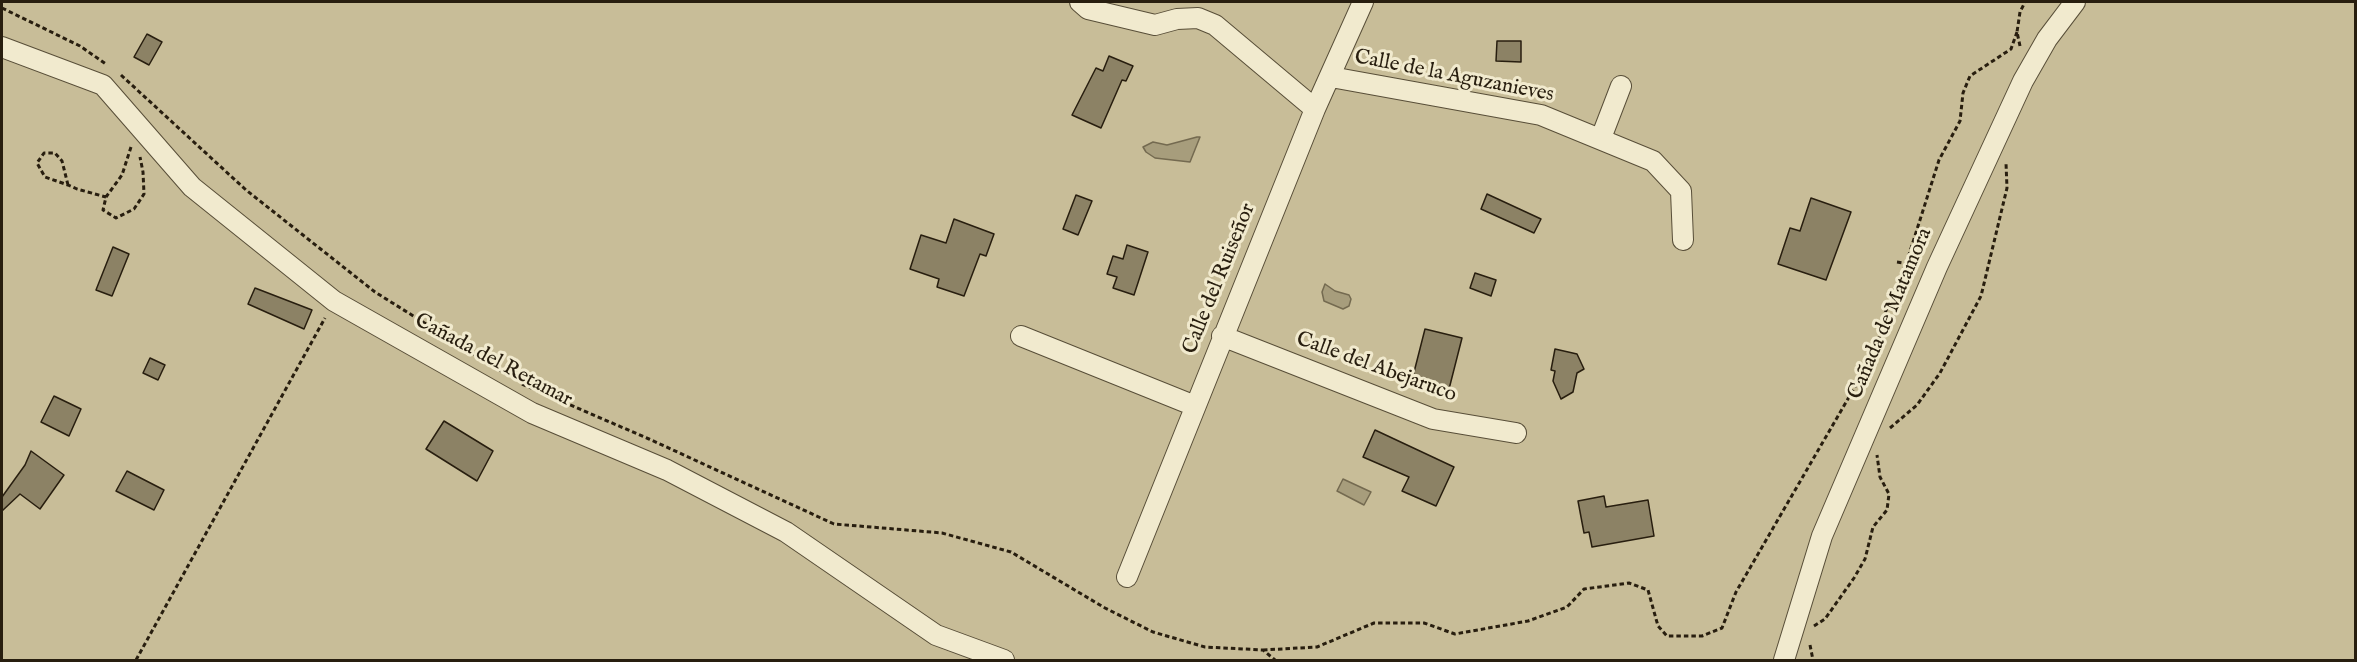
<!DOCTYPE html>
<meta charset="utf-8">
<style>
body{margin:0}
#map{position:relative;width:2357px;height:662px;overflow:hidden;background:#e9deb4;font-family:"IM FELL English",serif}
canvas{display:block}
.frame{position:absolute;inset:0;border:3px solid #281e0f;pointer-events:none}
</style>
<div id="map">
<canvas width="2357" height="662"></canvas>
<div class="frame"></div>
</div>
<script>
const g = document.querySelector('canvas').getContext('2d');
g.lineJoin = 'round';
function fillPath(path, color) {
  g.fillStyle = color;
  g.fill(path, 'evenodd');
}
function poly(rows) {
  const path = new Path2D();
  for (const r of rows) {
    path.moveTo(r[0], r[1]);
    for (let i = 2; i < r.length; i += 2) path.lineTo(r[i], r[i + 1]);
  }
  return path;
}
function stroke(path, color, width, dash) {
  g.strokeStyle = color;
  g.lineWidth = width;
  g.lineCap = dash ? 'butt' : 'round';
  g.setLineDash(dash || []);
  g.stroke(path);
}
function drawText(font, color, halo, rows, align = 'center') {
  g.font = font + ' "IM FELL English",serif';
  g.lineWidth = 6;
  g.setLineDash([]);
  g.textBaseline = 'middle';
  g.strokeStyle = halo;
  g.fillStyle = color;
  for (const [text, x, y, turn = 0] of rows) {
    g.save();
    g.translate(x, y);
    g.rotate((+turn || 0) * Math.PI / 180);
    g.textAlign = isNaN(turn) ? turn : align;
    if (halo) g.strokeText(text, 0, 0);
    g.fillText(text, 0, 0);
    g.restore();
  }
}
fillPath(poly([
 [2,2,2355,2,2355,660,2,660]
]), '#c8bd98');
const water = poly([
 [1197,137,1200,137,1190,162,1155,158,1146,152,1143,147,1153,142,1167,145,1197,137],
 [1325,284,1335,291,1349,295,1351,299,1349,306,1343,309,1324,301,1322,292,1325,284],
 [1343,479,1371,492,1364,505,1337,491,1343,479]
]);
fillPath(water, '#a79d7c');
stroke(water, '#746a50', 1.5);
const building = poly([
 [147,34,162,42,149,65,134,57,147,34],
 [1497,41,1521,41,1521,62,1496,61,1497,41],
 [1109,56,1133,66,1126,81,1122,80,1101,128,1072,115,1096,68,1103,71,1109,56],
 [1487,194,1541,219,1534,233,1481,209,1487,194],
 [1076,195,1092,201,1078,235,1063,229,1076,195],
 [1811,198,1851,212,1826,280,1778,264,1790,228,1800,231,1811,198],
 [954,219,994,234,986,256,980,254,964,296,937,287,939,279,910,269,921,235,946,243,954,219],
 [1127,245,1148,252,1134,295,1113,288,1117,277,1107,274,1113,256,1123,259,1127,245],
 [113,247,129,254,112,296,96,290,113,247],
 [1475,273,1496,280,1491,296,1470,288,1475,273],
 [255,288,312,310,304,329,248,304,255,288],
 [1425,329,1462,338,1448,393,1411,384,1425,329],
 [1555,349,1577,354,1584,369,1577,373,1573,392,1561,399,1553,381,1555,371,1551,370,1555,349],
 [150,358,165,365,158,380,143,373,150,358],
 [54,396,81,409,69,436,41,422,54,396],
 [444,421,493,451,477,481,426,449,444,421],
 [1375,430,1454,467,1436,506,1402,491,1409,477,1363,457,1375,430],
 [31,451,64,475,40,509,20,494,2,511,2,497,25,465,31,451],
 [127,471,164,490,154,510,116,491,127,471],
 [1604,496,1606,507,1648,500,1654,536,1592,547,1589,532,1584,533,1578,501,1604,496]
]);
fillPath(building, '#8c8265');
stroke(building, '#281e0f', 1.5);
const street = poly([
 [1080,2,1088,9,1155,25,1177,19,1198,18,1215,25,1315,109],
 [2,47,103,85,192,187,334,301,532,413,667,470,786,532,936,635,1004,660],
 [1331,77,1541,115,1653,161,1681,191,1683,240],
 [1601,138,1621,86],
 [1021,336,1195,406],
 [1222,336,1433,419,1516,433],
 [1127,577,1315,109,1363,2],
 [1784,660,1822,536,1937,267,2023,81,2047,39,2075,2]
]);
stroke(street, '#584e38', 22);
stroke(poly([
 [2,8,80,46,106,64],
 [2020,46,2017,32,2020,12,2025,2],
 [121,75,246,190,375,292,506,374],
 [131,147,122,175,106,197,103,210,116,218,134,209,144,194,143,172,140,157],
 [68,185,62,161,55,153,44,153,37,163,45,177,68,185,77,189,106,197],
 [1897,262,1917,265],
 [522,384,649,439,834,524,942,533,1011,552,1105,608,1153,632,1205,647,1263,650,1275,660],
 [1890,428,1917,405,1940,373,1981,296,2007,188,2006,163],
 [1814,626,1825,619,1854,578,1865,559,1873,527,1887,510,1889,494,1880,477,1877,455],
 [1810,645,1813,660],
 [1263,650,1317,647,1374,623,1424,623,1455,634,1528,621,1567,607,1584,589,1629,583,1648,590,1658,626,1667,636,1702,636,1722,628,1736,592,1878,347,1881,322,1906,264,1939,160,1960,121,1963,93,1970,76,2011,49,2017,32],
 [136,660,325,318]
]), '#281e0f', 3, [4.5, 3]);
stroke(street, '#f1eace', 20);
drawText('21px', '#281e0f', '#f1eace', [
 ["Calle de la Aguzanieves",1454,77,11],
 ["Calle del Ruiseñor",1220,279,-68],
 ["Cañada de Matamora",1891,314,-67],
 ["Cañada del Retamar",493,361,28],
 ["Calle del Abejaruco",1376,368,20]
]);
</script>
